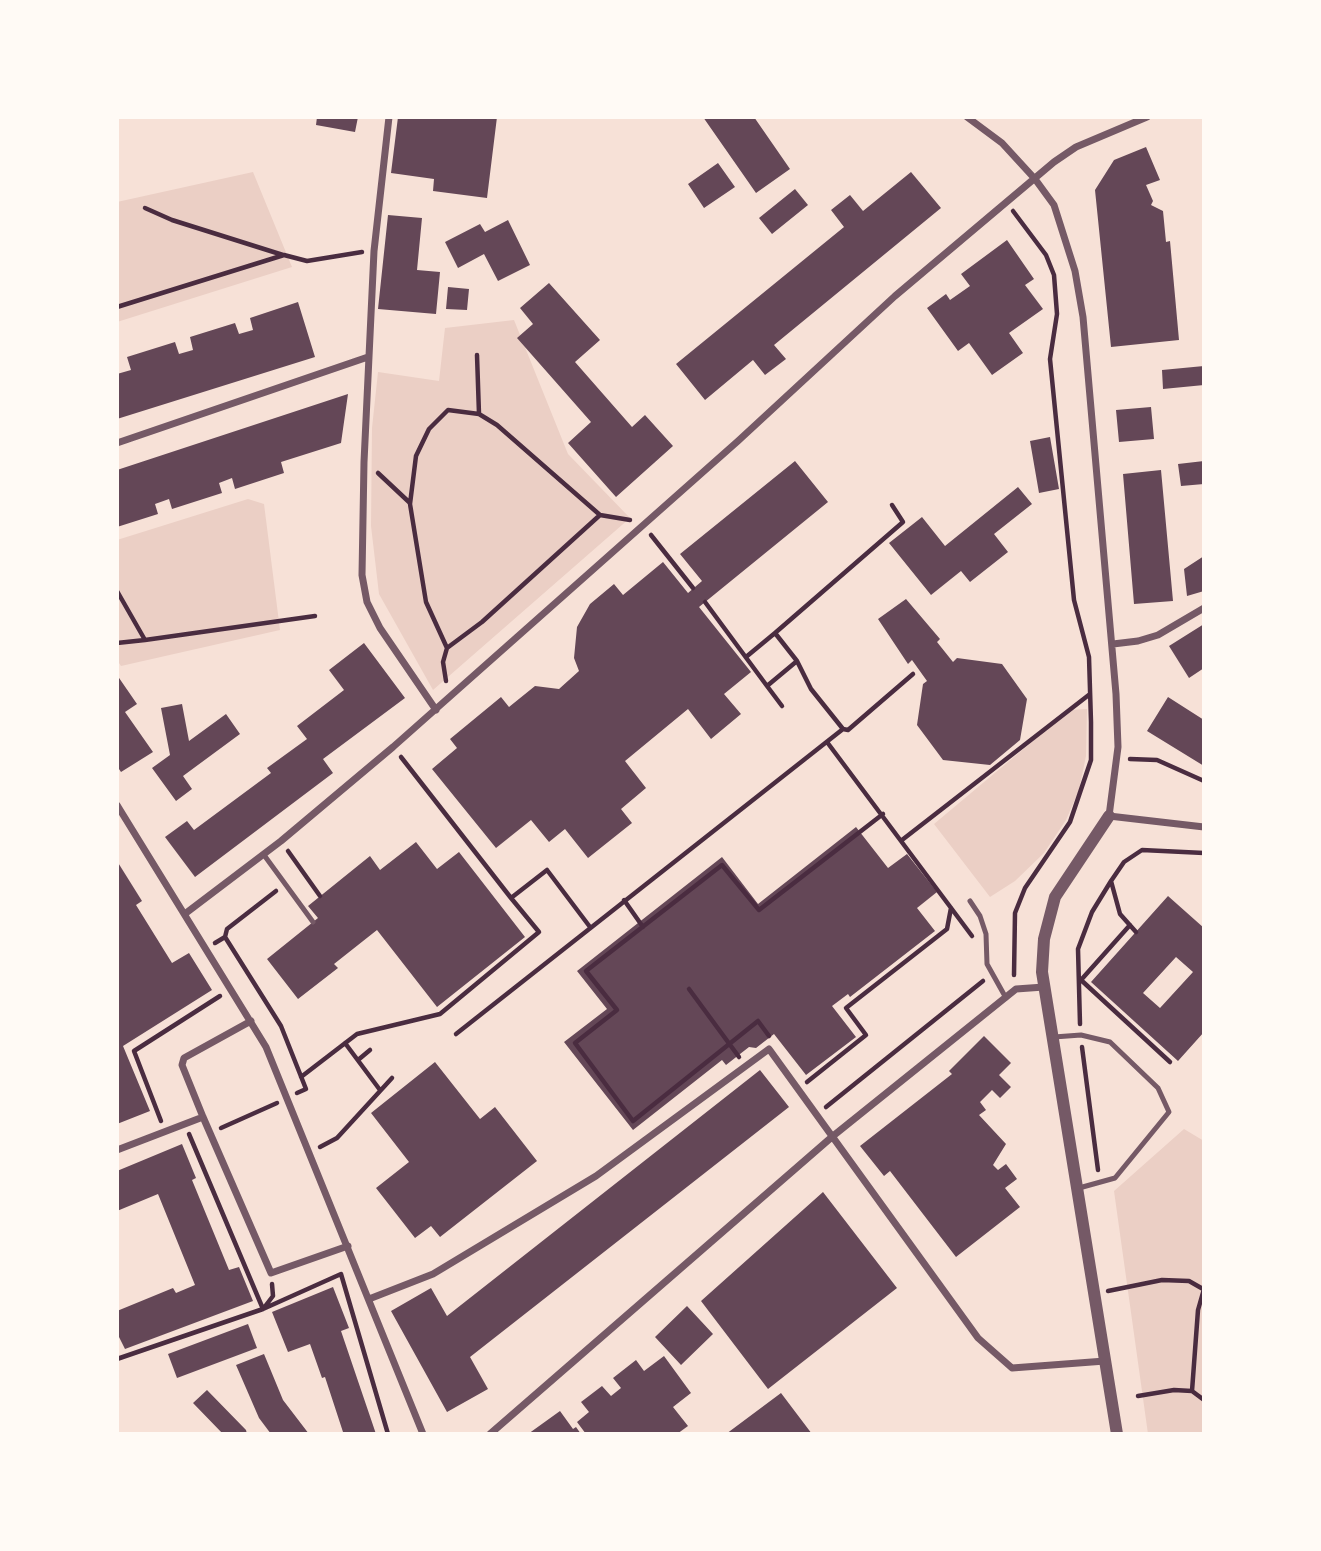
<!DOCTYPE html>
<style>
body{margin:0}
#map{position:relative;width:1321px;height:1551px;overflow:hidden;background:#f7e1d7;font-family:"Open Sans",sans-serif}
canvas{display:block}
.frame{position:absolute;inset:0;border:119px solid #fffaf5;pointer-events:none}
</style>
<div id="map">
<canvas width="1321" height="1551"></canvas>
<div class="frame"></div>
</div>
<script>
const g = document.querySelector('canvas').getContext('2d');
g.lineJoin = 'round';
function fillPath(path, color) {
  g.fillStyle = color;
  g.fill(path, 'evenodd');
}
function poly(rows) {
  const path = new Path2D();
  for (const r of rows) {
    path.moveTo(r[0], r[1]);
    for (let i = 2; i < r.length; i += 2) path.lineTo(r[i], r[i + 1]);
  }
  return path;
}
function stroke(path, color, width, dash) {
  g.strokeStyle = color;
  g.lineWidth = width;
  g.lineCap = dash ? 'butt' : 'round';
  g.setLineDash(dash || []);
  g.stroke(path);
}
fillPath(poly([
 [253,172,292,267,117,322,117,202],
 [514,320,568,454,630,518,433,690,379,594,371,526,372,428,378,372,439,381,445,328],
 [248,499,264,504,280,630,121,666,117,660,117,540],
 [1087,709,1086,756,1079,790,1066,820,1044,853,1015,881,990,897,934,824,1070,710],
 [1184,1129,1204,1141,1204,1434,1148,1434,1114,1191]
]), '#ebcfc5');
fillPath(poly([
 [317,117,358,117,355,132,316,125],
 [398,117,497,117,487,198,433,191,434,179,391,173],
 [703,117,754,117,790,169,756,193],
 [1146,147,1160,180,1146,185,1153,201,1151,205,1163,211,1166,242,1170,241,1179,340,1111,347,1095,190,1114,160],
 [718,163,735,187,704,208,688,184],
 [911,172,941,208,774,345,786,359,765,375,753,360,705,400,676,364,844,227,831,210,850,195,863,211],
 [795,189,808,205,772,234,759,218],
 [388,215,422,218,417,270,440,272,436,314,378,309],
 [508,220,530,265,498,281,484,254,458,268,445,242,480,224,485,232],
 [1007,240,1034,279,1025,285,1043,309,1009,333,1023,353,992,375,969,343,958,351,927,308,946,294,950,300,970,286,961,274],
 [549,283,600,340,575,362,632,427,645,415,673,446,616,497,568,443,591,422,517,338,533,324,520,308],
 [448,287,469,289,467,310,446,309],
 [298,302,315,357,117,419,117,374,131,370,127,357,175,342,179,354,193,350,190,337,235,323,239,334,253,330,250,318],
 [1204,366,1204,385,1163,389,1162,370],
 [348,394,341,443,281,462,284,473,235,489,232,478,219,483,222,493,172,509,169,499,155,504,158,514,117,527,117,470],
 [1151,407,1154,439,1119,442,1116,410],
 [1050,437,1059,489,1039,493,1030,441],
 [795,461,828,502,699,607,751,672,724,694,741,714,711,739,688,709,625,761,646,788,621,809,632,823,588,858,565,829,549,842,531,820,496,848,432,769,457,748,450,739,501,697,509,707,535,686,559,689,579,671,574,658,577,627,590,604,614,584,623,595,663,562,688,593,702,581,680,554],
 [1204,461,1204,484,1181,486,1178,464],
 [1161,470,1173,601,1134,604,1123,474],
 [1018,487,1032,504,994,534,1008,552,970,582,961,571,931,595,889,543,922,517,945,546],
 [1204,556,1204,591,1187,596,1184,569],
 [906,599,940,639,937,642,953,662,957,658,1002,664,1027,699,1020,740,990,765,943,760,917,725,923,684,927,681,912,660,908,664,878,619],
 [1204,624,1204,668,1189,678,1169,646],
 [364,643,405,698,323,759,333,773,195,877,165,837,187,821,194,830,271,773,267,768,307,739,297,726,344,690,329,670],
 [117,675,137,704,125,712,153,752,121,772,117,766],
 [1168,697,1204,720,1204,766,1147,731],
 [182,704,189,741,226,714,240,734,183,776,192,789,176,801,152,768,170,755,161,708],
 [856,827,888,868,907,854,937,892,917,908,935,931,850,997,848,994,832,1006,856,1037,806,1075,774,1034,756,1048,749,1047,726,1065,722,1060,633,1130,564,1042,607,1009,577,971,722,857,758,904],
 [416,842,437,869,459,852,525,937,437,1007,377,930,334,964,338,968,298,999,267,959,318,918,308,906,370,856,380,870],
 [117,861,142,901,136,905,172,963,189,953,212,990,123,1046,150,1111,117,1124],
 [1168,896,1204,928,1204,1032,1178,1061,1091,982],
 [1176,957,1193,972,1160,1008,1143,993],
 [984,1036,1011,1063,999,1075,1011,1087,1000,1098,992,1090,980,1102,986,1110,979,1115,1006,1144,993,1165,998,1170,1006,1164,1017,1179,1005,1188,1020,1207,956,1257,890,1171,884,1176,860,1146,952,1074,949,1071],
 [435,1062,480,1119,495,1107,537,1161,440,1237,431,1226,415,1238,376,1188,409,1162,371,1113],
 [760,1070,789,1107,470,1357,488,1389,447,1412,391,1311,431,1288,447,1316],
 [182,1144,196,1178,192,1180,229,1270,239,1267,253,1301,125,1349,117,1333,117,1311,173,1288,176,1293,195,1285,158,1194,117,1211,117,1171],
 [823,1192,897,1288,768,1389,701,1301],
 [333,1287,349,1328,341,1331,376,1434,343,1432,325,1377,322,1378,310,1344,288,1352,272,1312],
 [687,1306,713,1334,681,1365,655,1337],
 [248,1324,257,1348,177,1378,168,1354],
 [264,1354,283,1400,309,1434,271,1434,259,1418,236,1365],
 [664,1356,691,1393,673,1407,688,1426,677,1434,586,1434,577,1422,589,1412,581,1402,602,1386,611,1396,621,1388,613,1378,636,1360,644,1371],
 [207,1390,246,1430,247,1434,223,1434,193,1403],
 [781,1393,812,1434,726,1434],
 [560,1411,573,1429,576,1427,581,1434,528,1434]
]), '#644757');
stroke(poly([
 [145,208,172,220,283,255],
 [1013,211,1046,255,1054,275,1057,314,1050,359,1074,600,1089,657,1091,722,1091,760,1070,822,1025,888,1015,913,1014,975],
 [117,307,284,255,307,261,362,252],
 [477,355,479,414,497,425,600,515,482,622,447,648,426,602,410,504,416,456,429,429,448,410,479,414],
 [378,473,410,503],
 [600,515,630,520],
 [651,535,693,588],
 [117,591,145,640,117,643],
 [705,602,767,686,797,661],
 [145,640,315,616],
 [746,657,775,633],
 [446,681,443,662,447,648],
 [767,686,782,706],
 [843,729,811,689,797,661,775,633,903,522,892,505],
 [827,742,972,936],
 [401,757,511,898,547,870,590,927],
 [1130,759,1157,760,1204,781],
 [902,840,1090,694],
 [288,851,320,896],
 [1111,881,1120,914,1136,932],
 [624,900,643,927],
 [1130,925,1081,980,1170,1062],
 [225,937,227,929,276,891],
 [215,943,225,937,281,1026,306,1089,297,1093],
 [689,989,739,1057],
 [1080,1024,1078,949,1092,912,1111,881,1124,862,1142,850,1204,853],
 [456,1034,843,729,848,730,913,674],
 [769,1036,758,1021,633,1121,575,1043,617,1010,586,971,722,865,759,910,883,814],
 [345,1043,380,1090],
 [1082,1047,1098,1170],
 [358,1060,370,1050],
 [301,1077,357,1034,440,1014,539,932,511,898],
 [807,1082,866,1035,846,1008,947,929,951,908],
 [826,1107,983,981],
 [161,1121,134,1051,220,996],
 [221,1128,277,1103],
 [189,1134,263,1309,341,1274,388,1434],
 [320,1147,337,1138,392,1078],
 [1204,1289,1198,1310,1192,1391,1204,1400],
 [1108,1291,1162,1280,1189,1281,1203,1289],
 [117,1359,263,1309,273,1296,272,1284],
 [1138,1396,1174,1390,1192,1391]
]), '#4a2c40', 4.5);
stroke(poly([
 [264,855,313,922],
 [970,901,980,916,986,934,987,964,1006,998],
 [1054,1037,1081,1035,1110,1042,1158,1088,1169,1112,1115,1178,1079,1188]
]), '#755966', 5);
stroke(poly([
 [389,117,374,251,364,462,362,575,367,602,380,628,436,710],
 [967,117,1002,143,1035,179,1054,205,1075,271,1083,317,1116,694,1118,747,1109,816,1204,827],
 [117,443,368,357],
 [1113,644,1138,641,1158,635,1204,608],
 [117,805,266,1047,423,1434],
 [186,913,281,841,393,747,738,441,895,296,1054,162,1076,147,1147,117],
 [251,1021,184,1058,182,1065,203,1117,271,1273,348,1246],
 [117,1150,203,1117],
 [369,1299,433,1274,596,1176,769,1049,978,1338,1012,1368,1105,1361],
 [490,1434,833,1136,1016,989,1044,987]
]), '#755966', 7);
stroke(poly([
 [1109,816,1055,897,1044,939,1042,972,1117,1434]
]), '#755966', 12);
</script>
